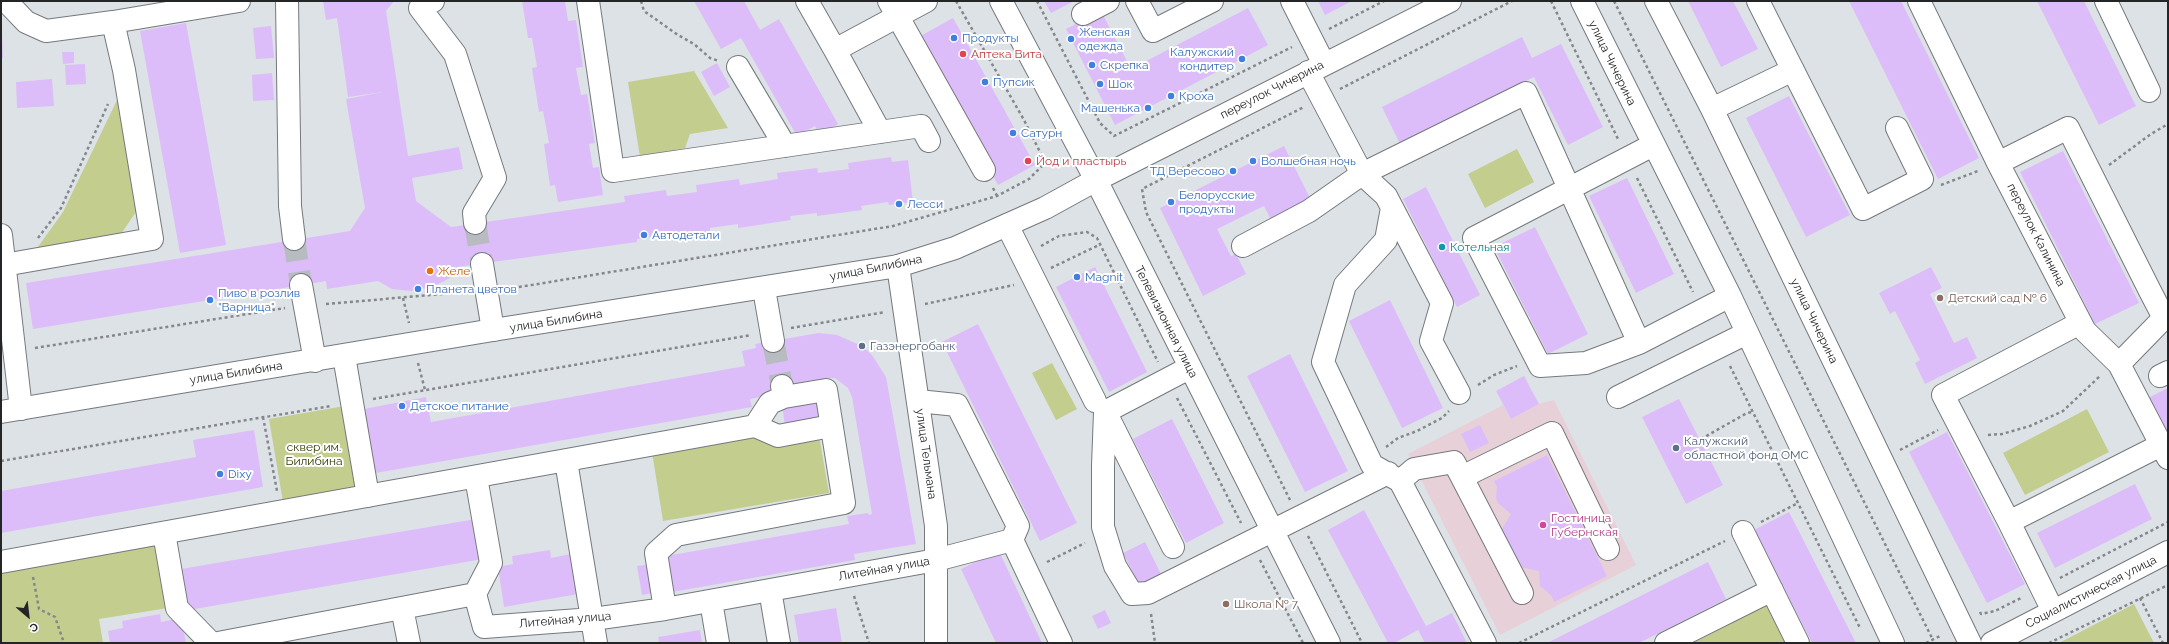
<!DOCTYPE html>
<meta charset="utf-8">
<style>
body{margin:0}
#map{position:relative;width:2169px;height:644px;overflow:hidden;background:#dde2e6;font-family:Raleway,sans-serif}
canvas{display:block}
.frame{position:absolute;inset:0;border:2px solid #232526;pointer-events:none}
.north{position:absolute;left:8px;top:596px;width:40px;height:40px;-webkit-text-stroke:3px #fff;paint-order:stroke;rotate:152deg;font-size:11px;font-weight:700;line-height:16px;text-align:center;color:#232526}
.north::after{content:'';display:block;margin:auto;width:14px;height:18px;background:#232526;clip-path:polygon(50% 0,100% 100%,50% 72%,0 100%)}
</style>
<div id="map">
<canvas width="2169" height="644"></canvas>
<div class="frame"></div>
<div class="north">С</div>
</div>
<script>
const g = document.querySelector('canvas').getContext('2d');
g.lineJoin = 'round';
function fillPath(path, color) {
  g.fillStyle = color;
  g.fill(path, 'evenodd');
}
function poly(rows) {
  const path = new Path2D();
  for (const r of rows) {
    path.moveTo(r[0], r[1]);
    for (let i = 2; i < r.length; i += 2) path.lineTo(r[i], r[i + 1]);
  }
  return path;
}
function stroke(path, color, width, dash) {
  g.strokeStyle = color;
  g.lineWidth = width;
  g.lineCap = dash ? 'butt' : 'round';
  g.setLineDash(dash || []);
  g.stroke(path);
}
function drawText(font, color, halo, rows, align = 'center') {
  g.font = font + ' Raleway,sans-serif';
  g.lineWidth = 4;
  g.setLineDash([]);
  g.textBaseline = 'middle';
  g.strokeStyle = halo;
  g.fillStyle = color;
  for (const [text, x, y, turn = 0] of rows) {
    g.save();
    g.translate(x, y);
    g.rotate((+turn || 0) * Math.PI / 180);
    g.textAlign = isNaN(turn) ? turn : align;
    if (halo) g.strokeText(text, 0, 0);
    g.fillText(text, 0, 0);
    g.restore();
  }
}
fillPath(poly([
 [1554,400,1636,565,1500,635,1408,454,1503,405,1511,419,1539,404]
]), '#e8d0d9');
fillPath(poly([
 [694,71,728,128,690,134,685,148,640,157,628,82],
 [119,96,140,206,121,234,35,251,63,212],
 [1517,149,1534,182,1485,208,1468,174],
 [1052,363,1077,409,1056,420,1032,373],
 [345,406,359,488,283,502,269,419],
 [2087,409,2109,452,2025,495,2003,453],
 [817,424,829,493,663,521,652,452],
 [157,543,168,608,99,619,103,643,1,643,1,571],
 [1769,604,1788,643,1693,643],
 [2134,604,2154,643,2059,643]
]), '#c3cd8e');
fillPath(poly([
 [323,1,394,1,386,11,408,156,459,147,463,169,412,178,416,201,451,227,625,202,624,196,666,190,667,196,697,192,696,185,739,179,740,185,778,179,777,173,817,168,818,173,849,169,848,163,891,157,892,162,908,160,913,202,889,205,888,202,861,206,862,210,817,216,817,213,790,216,791,220,738,228,738,224,710,228,710,232,665,238,665,235,637,239,637,242,457,267,450,278,432,287,411,291,392,289,378,281,327,289,326,281,33,329,26,283,350,231,365,208,346,99,383,92,348,97,337,18,326,20],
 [522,1,565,1,568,21,576,20,583,67,576,68,581,95,587,94,595,143,589,144,593,168,599,167,603,195,558,202,555,185,550,186,544,144,549,143,543,111,539,112,532,68,537,67,532,38,528,38],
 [694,1,744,1,760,30,779,19,838,124,820,135,815,126,797,136,741,38,721,49],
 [1044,1,1074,1,1051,13],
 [1318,1,1352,1,1325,15],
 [1688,1,1733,1,1758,49,1721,67],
 [1849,1,1901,1,1979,158,1938,179],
 [2037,1,2084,1,2136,106,2099,125],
 [1248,8,1268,45,1115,125,1066,29,1101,11,1131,69],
 [953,18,1035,165,998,185,917,38],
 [186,23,226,245,180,253,140,31],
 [271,26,274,58,256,59,253,28],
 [2,32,3,58,1,59,1,33],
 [1522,37,1532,58,1561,44,1603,127,1568,145,1534,77,1400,144,1382,107],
 [62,52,74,52,74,63,63,64],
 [717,63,730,87,714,96,701,72],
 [85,64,86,84,66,85,65,65],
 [272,73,274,100,253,101,252,75],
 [52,79,54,106,17,108,16,82],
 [1789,96,1850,215,1806,237,1746,118],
 [1284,146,1313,204,1273,224,1264,206,1217,229,1231,256,1236,254,1246,274,1203,296,1160,208],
 [2063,151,2139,303,2095,324,2020,172],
 [1627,178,1674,274,1636,293,1589,196],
 [1426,187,1480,295,1457,307,1403,199],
 [1535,227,1588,334,1548,354,1494,247],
 [1095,267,1147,372,1109,392,1056,287],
 [1931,267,1942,288,1930,294,1954,343,1967,337,1977,358,1925,384,1915,363,1920,360,1895,311,1890,314,1879,293],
 [1390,300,1443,408,1402,428,1349,321],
 [978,324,1077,523,1040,541,942,342],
 [819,333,837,335,862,346,872,355,886,377,916,544,854,554,855,560,672,592,666,556,849,524,847,516,868,513,869,515,872,514,852,397,848,388,835,378,827,378,774,387,776,394,750,399,752,407,370,474,359,410,426,397,431,422,745,366,742,351,756,348,755,344],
 [1290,354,1348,471,1305,492,1247,376],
 [1524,376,1539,404,1511,419,1496,391],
 [2168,388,2168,437,2148,398],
 [820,399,823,419,785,426,782,405],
 [1679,399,1723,485,1686,504,1642,417],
 [1172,419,1224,523,1186,543,1133,439],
 [1480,425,1489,443,1470,452,1461,434],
 [254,430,263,487,1,533,1,491,196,457,193,440],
 [1947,432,2025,584,1987,603,1909,452],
 [1547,455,1607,576,1554,602,1551,595,1540,586,1539,571,1520,567,1501,538,1502,529,1511,514,1498,503,1496,498,1497,487,1494,481],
 [2135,484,2152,519,2055,568,2037,533],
 [1364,510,1426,626,1452,613,1467,643,1425,643,1418,630,1394,643,1388,643,1328,530],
 [1789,512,1856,643,1812,643,1754,530],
 [476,519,483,559,189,610,181,569],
 [1145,542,1162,576,1141,588,1123,553],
 [550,550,551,558,571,554,578,594,504,607,498,567,513,564,512,556],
 [999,551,1042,643,996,643,961,569],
 [1708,562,1726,599,1639,643,1547,643],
 [653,564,658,592,642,595,637,566],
 [836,608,842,643,799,643,794,615],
 [1105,610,1111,623,1098,629,1092,616],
 [160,614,161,622,181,618,186,643,110,643,108,631,123,628,122,621],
 [700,630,702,643,659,643,658,637]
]), '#ddbdf9');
stroke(poly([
 [475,223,482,264],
 [294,239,301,285],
 [773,341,782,386]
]), '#b8bcc0', 22, [22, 11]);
const minor = poly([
 [287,1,290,206,294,239],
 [433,1,420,8,455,54,495,178,474,213,475,223],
 [588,1,613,171,921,126,929,141],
 [807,1,835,50],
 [889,1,984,170],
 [1137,1,1153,31,1212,1],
 [1292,1,1324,64],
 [1582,1,1730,296,1893,643],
 [1656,1,1712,109,1970,643],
 [1758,1,1863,209,1922,179,1897,128],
 [1919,1,1998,163,2085,331,2119,364,2168,458],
 [2106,1,2149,91],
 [1083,14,1108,1],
 [113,22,239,1],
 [738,67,785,146],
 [1308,72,1362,174,1526,93,1639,343],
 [1712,109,1793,70],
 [880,132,835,50,926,1],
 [1653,145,1474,238,1540,366,1586,363,1639,343,1730,296],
 [1998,163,2068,128,2150,291,2164,318,2168,319],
 [1392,208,1386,240,1345,285,1323,362,1372,465,1400,481,1485,643],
 [1007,225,1095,401],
 [1,235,21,409],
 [1243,246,1309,211,1362,174,1386,196,1442,303,1431,341,1459,393],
 [482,264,493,330],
 [4,265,152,239,124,70,113,22,46,31,26,22,6,1],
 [898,266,936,526,936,643],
 [301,285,315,361],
 [764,289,773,341],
 [344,356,368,496],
 [2119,364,2164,318],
 [2160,376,2168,372],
 [1618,397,1747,333],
 [918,401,957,405,1018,526,1012,540],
 [1105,412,1103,466,1103,527,1115,566,1132,594,1148,593,1388,473],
 [1105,412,1189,368],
 [1106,413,1173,547],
 [755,426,778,436,831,426],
 [566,461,596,643],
 [1462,477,1552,433,1608,549],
 [1400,481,1414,469,1454,462,1522,593],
 [2009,522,2161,445],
 [1743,532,1798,643],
 [164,533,177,608,211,643],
 [1,562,755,426,770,403,784,397],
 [770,590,779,643],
 [475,594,491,563,476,477],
 [711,601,718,643],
 [402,608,409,643],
 [665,609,656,553,676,535,844,503,826,390,784,397,782,386],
 [2053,611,2009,522,1943,395,2080,323],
 [218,643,475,594,484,627,593,619,665,609,936,560,1012,540,1061,643],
 [1329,643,1096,180,1450,1],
 [1666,643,1772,590],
 [1992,643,2168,552]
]);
const major = poly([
 [1,412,493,330,898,266,955,248,1045,208,1096,180,1001,1]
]);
stroke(minor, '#75797d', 24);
stroke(major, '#75797d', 24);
stroke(poly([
 [641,1,644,11,678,35,694,44,710,58,719,61],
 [1037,1,1100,123,1114,136,1292,47],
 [1551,1,1618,139],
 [1614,1,1933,640],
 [1329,29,1384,1],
 [1340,89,1512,1],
 [2109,165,2151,134,2168,124],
 [1637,178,1693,292],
 [1941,185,1978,171],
 [993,188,997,196],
 [38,238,61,208,108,104],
 [1041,246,1059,236,1087,232,1097,238,1158,362],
 [1051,268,1099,245],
 [507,289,893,226,997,196,1029,179,1042,166,1041,154,1024,120,956,1],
 [403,298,409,323],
 [326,304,466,292],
 [925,304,1014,285],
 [791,328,885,312],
 [35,348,285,308],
 [418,363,425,390],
 [1730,366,1860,628],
 [1478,385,1494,375,1517,366],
 [1177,398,1241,523],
 [373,399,751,335],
 [263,417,277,491],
 [1988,435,2002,434,2030,426,2063,411,2100,376],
 [1701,439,1747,413,1752,412],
 [1386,447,1398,438,1417,431,1442,418,1449,411],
 [1900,450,1938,430],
 [1,461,331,406],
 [1290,500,1146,212,1142,189,1304,107],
 [1761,522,1798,503],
 [1308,536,1362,643],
 [1260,560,1303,643],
 [1047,562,1085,543],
 [33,577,39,609,55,617,64,643],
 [2060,578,2168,522],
 [854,596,869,643],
 [2140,598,2163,643],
 [1980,612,1981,614,1995,611,2023,597],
 [1151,614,1155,643],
 [1519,643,1725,541],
 [1926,643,1942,635],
 [2049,643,2168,585]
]), '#85888b', 2.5, [3, 3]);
stroke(minor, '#fff', 22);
stroke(major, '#fff', 22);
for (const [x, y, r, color] of [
 [954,38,4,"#3f7fe0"],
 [1071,39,4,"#3f7fe0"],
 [963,54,4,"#e0444e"],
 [1242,59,4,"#3f7fe0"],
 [1092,65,4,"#3f7fe0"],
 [985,82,4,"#3f7fe0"],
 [1100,84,4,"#3f7fe0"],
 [1171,96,4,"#3f7fe0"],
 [1148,108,4,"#3f7fe0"],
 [1013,133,4,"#3f7fe0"],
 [1028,161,4,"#e0444e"],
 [1253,161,4,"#3f7fe0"],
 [1233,171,4,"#3f7fe0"],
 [1171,202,4,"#3f7fe0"],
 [899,204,4,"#3f7fe0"],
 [644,235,4,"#3f7fe0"],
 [1442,247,4,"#0f9aa8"],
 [430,271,4,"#e8710a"],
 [1077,277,4,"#3f7fe0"],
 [418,289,4,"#3f7fe0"],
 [1940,298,4,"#8d6e63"],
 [210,300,4,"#3f7fe0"],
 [862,346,4,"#5c6f8a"],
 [402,406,4,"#3f7fe0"],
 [1676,448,4,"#5c6f8a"],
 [220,474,4,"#3f7fe0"],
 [1543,525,4,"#d1479c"],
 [1226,604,4,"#8d6e63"]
]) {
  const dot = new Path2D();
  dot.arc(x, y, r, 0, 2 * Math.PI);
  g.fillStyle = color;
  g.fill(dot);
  stroke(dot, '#fff', 1.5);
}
drawText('12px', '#366cbe', '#fff', [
 ["Женская",1079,32],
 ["одежда",1079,46],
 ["Продукты",962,38],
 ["Калужский",1234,52,"right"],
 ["кондитер",1234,66,"right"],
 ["Скрепка",1100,65],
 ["Пупсик",993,82],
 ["Шок",1108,84],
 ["Кроха",1179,96],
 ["Машенька",1140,108,"right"],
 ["Сатурн",1021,133],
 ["Волшебная ночь",1261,161],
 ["ТД Вересово",1225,171,"right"],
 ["Белорусские",1179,195],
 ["продукты",1179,209],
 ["Лесси",907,204],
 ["Автодетали",652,235],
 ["Magnit",1085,277],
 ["Планета цветов",426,289],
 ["Пиво в розлив",218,293],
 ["\"Варница\"",218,307],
 ["Детское питание",410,406],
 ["Dixy",228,474]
], 'left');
drawText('12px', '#be3a42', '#fff', [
 ["Аптека Вита",971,54],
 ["Йод и пластырь",1036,161]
], 'left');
drawText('12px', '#232526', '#fff', [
 ["улица Чичерина",1612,63,64],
 ["переулок Чичерина",1272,90,-27],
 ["переулок Калинина",2036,235,63],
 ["улица Билибина",876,268,-11],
 ["улица Билибина",556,321,-9],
 ["улица Чичерина",1814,321,64],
 ["Телевизионная улица",1166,322,63],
 ["улица Билибина",236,373,-9],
 ["улица Тельмана",926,454,82],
 ["Литейная улица",884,569,-10],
 ["Социалистическая улица",2091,592,-27],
 ["Литейная улица",565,620,-5]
]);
drawText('12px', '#0d838f', '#fff', [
 ["Котельная",1450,247]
], 'left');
drawText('12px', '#c56008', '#fff', [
 ["Желе",438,271]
], 'left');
drawText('12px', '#785e54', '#fff', [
 ["Детский сад № 6",1948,298],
 ["Школа № 7",1234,604]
], 'left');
drawText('12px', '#4e5e75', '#fff', [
 ["Газэнергобанк",870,346],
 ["Калужский",1684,441],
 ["областной фонд ОМС",1684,455]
], 'left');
drawText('12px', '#333802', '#fff', [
 ["сквер им.",314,447],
 ["Билибина",314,461]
]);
drawText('12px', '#b23c85', '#fff', [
 ["Гостиница",1551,518],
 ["Губернская",1551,532]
], 'left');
</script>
